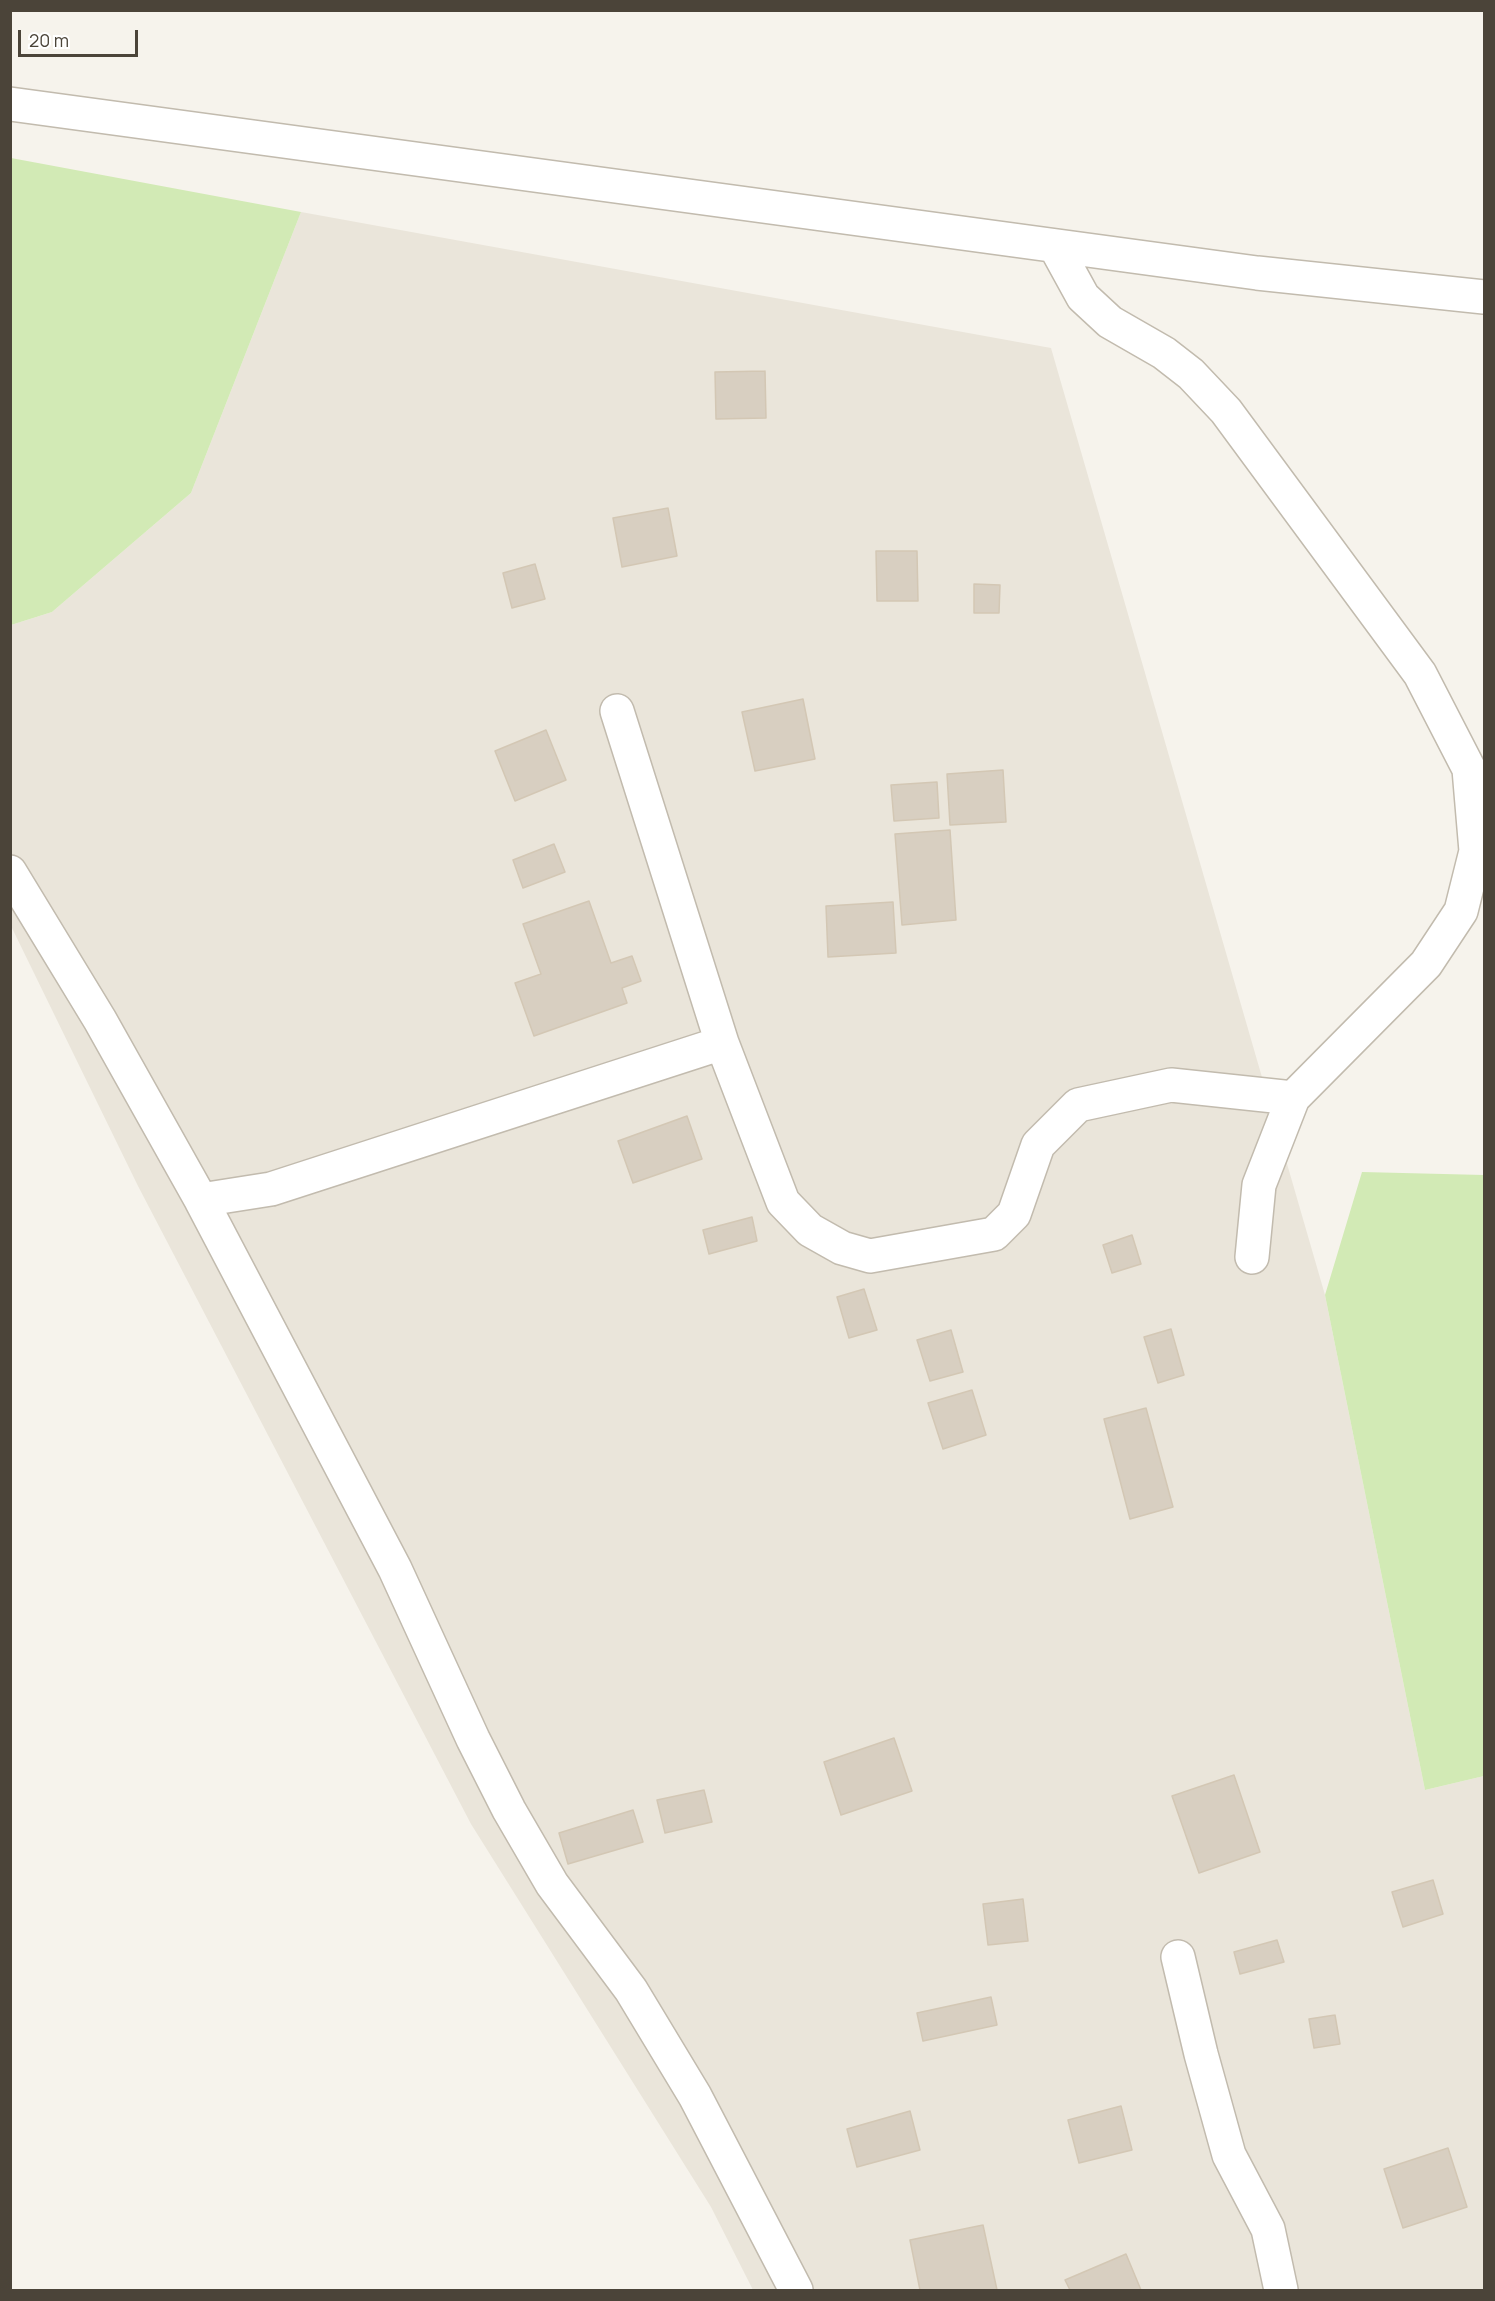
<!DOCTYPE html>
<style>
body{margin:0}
#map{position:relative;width:1495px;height:2301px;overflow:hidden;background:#f6f3ec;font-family:Manrope,sans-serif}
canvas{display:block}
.frame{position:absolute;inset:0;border:12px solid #4b4439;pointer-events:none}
.scale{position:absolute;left:18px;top:30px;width:120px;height:27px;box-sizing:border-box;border:3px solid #4b4439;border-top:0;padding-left:8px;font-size:18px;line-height:21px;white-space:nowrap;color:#4b4439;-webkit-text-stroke:4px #fff;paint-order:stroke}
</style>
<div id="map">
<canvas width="1495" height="2301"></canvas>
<div class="frame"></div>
<div class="scale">20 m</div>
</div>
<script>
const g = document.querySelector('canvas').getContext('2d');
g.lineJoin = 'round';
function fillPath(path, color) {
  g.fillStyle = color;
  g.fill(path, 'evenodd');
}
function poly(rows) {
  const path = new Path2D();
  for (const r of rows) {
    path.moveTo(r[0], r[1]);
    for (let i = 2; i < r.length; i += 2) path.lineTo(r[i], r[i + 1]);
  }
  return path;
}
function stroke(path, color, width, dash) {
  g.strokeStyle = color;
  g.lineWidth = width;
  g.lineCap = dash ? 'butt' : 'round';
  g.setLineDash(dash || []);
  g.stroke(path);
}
fillPath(poly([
 [301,212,1051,348,1325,1295,1425,1790,1484,1776,1484,2290,753,2290,711,2207,471,1824,138,1186,11,926,11,625,52,612,191,493]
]), '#eae5da');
fillPath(poly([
 [11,158,301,212,191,493,52,612,11,625],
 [1362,1172,1484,1175,1484,1776,1425,1790,1325,1295]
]), '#d2eab5');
const building = poly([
 [765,371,766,418,716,419,715,372,765,371],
 [668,508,677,556,622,567,613,518,668,508],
 [876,551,917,551,918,601,877,601,876,551],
 [535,564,545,599,512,608,503,573,535,564],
 [974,584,1000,585,999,613,974,613,974,584],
 [803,699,815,759,755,771,742,712,803,699],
 [546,730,566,780,515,801,495,751,546,730],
 [1003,770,1006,822,950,825,947,774,1003,770],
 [937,782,939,818,894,821,891,785,937,782],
 [950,830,956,920,902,925,895,834,950,830],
 [554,844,565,872,523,888,513,860,554,844],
 [589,901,611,963,632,956,641,981,622,988,627,1003,534,1036,515,983,541,974,523,924,589,901],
 [893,902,896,953,828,957,826,906,893,902],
 [687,1116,702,1159,633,1183,618,1141,687,1116],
 [752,1217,757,1241,709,1254,703,1230,752,1217],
 [1132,1235,1141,1264,1112,1273,1103,1245,1132,1235],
 [864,1289,877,1330,849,1338,837,1297,864,1289],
 [1171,1329,1184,1375,1158,1383,1144,1337,1171,1329],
 [951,1330,963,1372,930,1381,917,1340,951,1330],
 [972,1390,986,1435,943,1449,928,1403,972,1390],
 [1146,1408,1173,1507,1130,1519,1104,1419,1146,1408],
 [894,1738,912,1791,841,1815,824,1762,894,1738],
 [1234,1775,1260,1852,1199,1873,1172,1796,1234,1775],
 [704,1790,712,1822,665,1833,657,1800,704,1790],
 [633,1810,643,1842,568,1864,559,1833,633,1810],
 [1433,1880,1443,1914,1403,1927,1392,1892,1433,1880],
 [1023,1899,1028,1941,988,1945,983,1904,1023,1899],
 [1277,1940,1284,1962,1240,1974,1234,1952,1277,1940],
 [991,1997,997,2025,923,2041,917,2013,991,1997],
 [1335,2015,1340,2044,1314,2048,1309,2019,1335,2015],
 [1121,2106,1132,2150,1079,2163,1068,2120,1121,2106],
 [910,2111,920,2150,857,2167,847,2129,910,2111],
 [1448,2148,1467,2207,1403,2228,1384,2169,1448,2148],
 [983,2225,997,2290,920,2290,910,2240,983,2225],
 [1126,2254,1141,2290,1070,2290,1065,2280,1126,2254]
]);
fillPath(building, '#d8cfc1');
stroke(building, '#d3c7b4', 1.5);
const minor = poly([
 [10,104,1257,273,1484,297],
 [1055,246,1083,297,1110,322,1164,353,1191,374,1226,411,1420,674,1469,769,1476,851,1461,911,1426,964,1293,1098,1259,1185,1252,1257],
 [617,711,722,1043,783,1202,810,1230,842,1248,870,1256,994,1234,1014,1214,1038,1145,1078,1105,1171,1085,1293,1098],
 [10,872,100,1020,201,1200,395,1569,473,1739,509,1810,552,1884,631,1990,695,2096,796,2290],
 [201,1200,271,1189,722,1043],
 [1178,1957,1201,2054,1229,2155,1268,2229,1281,2290]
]);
stroke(minor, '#c2bbae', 36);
stroke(minor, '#fff', 33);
</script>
